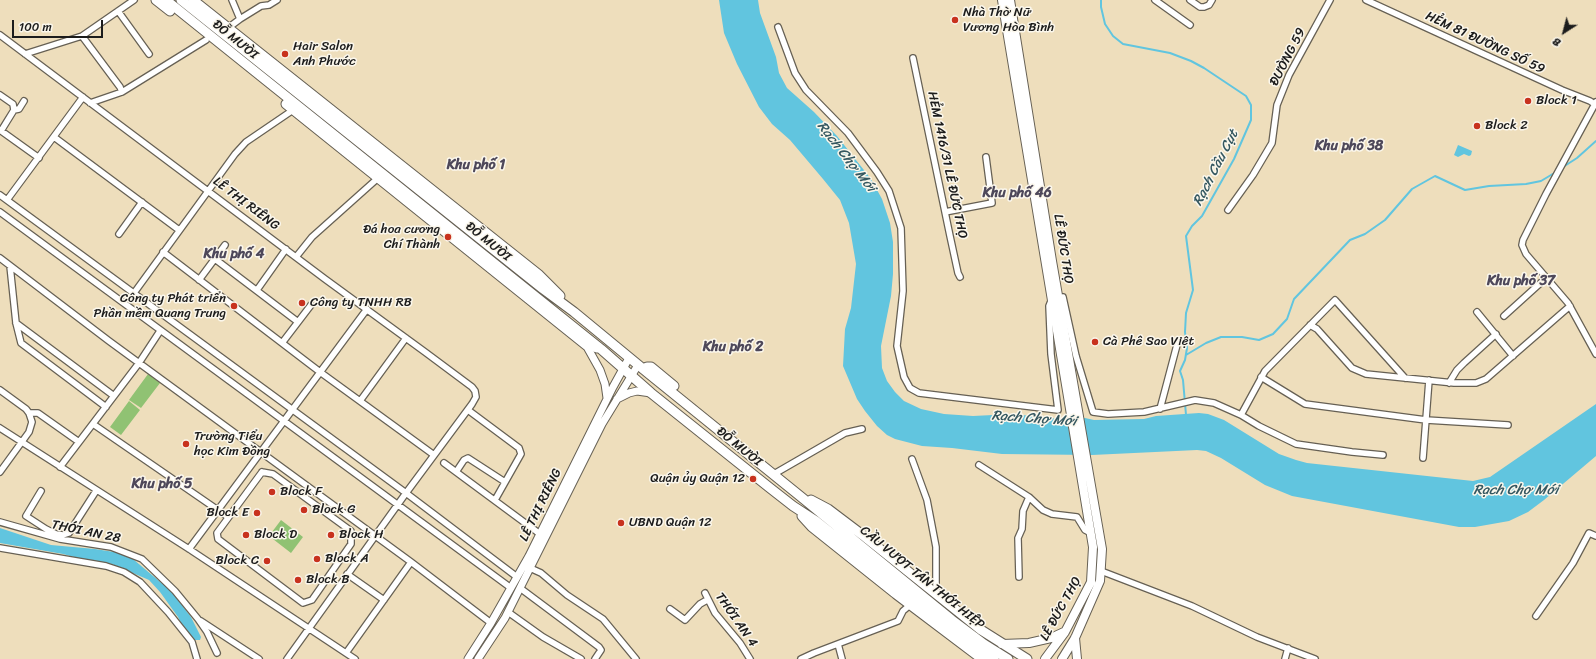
<!DOCTYPE html>
<meta charset="utf-8">
<style>
body{margin:0}
#map{position:relative;width:1596px;height:659px;overflow:hidden;background:#eedebc;font-family:Sriracha,sans-serif}
canvas{display:block}
.north{position:absolute;left:1544px;top:12px;width:40px;height:40px;-webkit-text-stroke:3px #fbf7ec;paint-order:stroke;rotate:216deg;font-size:11px;font-weight:700;line-height:16px;text-align:center;color:#1c1c1c}
.north::after{content:'';display:block;margin:auto;width:14px;height:18px;background:#1c1c1c;clip-path:polygon(50% 0,100% 100%,50% 72%,0 100%)}
.scale{position:absolute;left:12px;top:20px;width:91px;height:18px;box-sizing:border-box;border:2px solid #1c1c1c;border-top:0;padding-left:5px;font-size:12px;line-height:14px;white-space:nowrap;color:#1c1c1c;-webkit-text-stroke:3px #fbf7ec;paint-order:stroke}
</style>
<div id="map">
<canvas width="1596" height="659"></canvas>
<div class="north">B</div>
<div class="scale">100 m</div>
</div>
<script>
const g = document.querySelector('canvas').getContext('2d');
g.lineJoin = 'round';
function fillPath(path, color) {
  g.fillStyle = color;
  g.fill(path, 'evenodd');
}
function poly(rows) {
  const path = new Path2D();
  for (const r of rows) {
    path.moveTo(r[0], r[1]);
    for (let i = 2; i < r.length; i += 2) path.lineTo(r[i], r[i + 1]);
  }
  return path;
}
function stroke(path, color, width, dash) {
  g.strokeStyle = color;
  g.lineWidth = width;
  g.lineCap = dash ? 'butt' : 'round';
  g.setLineDash(dash || []);
  g.stroke(path);
}
function drawText(font, color, halo, rows, align = 'center') {
  g.font = font + ' Sriracha,sans-serif';
  g.lineWidth = 3;
  g.setLineDash([]);
  g.textBaseline = 'middle';
  g.strokeStyle = halo;
  g.fillStyle = color;
  for (const [text, x, y, turn = 0] of rows) {
    g.save();
    g.translate(x, y);
    g.rotate((+turn || 0) * Math.PI / 180);
    g.textAlign = isNaN(turn) ? turn : align;
    if (halo) g.strokeText(text, 0, 0);
    g.fillText(text, 0, 0);
    g.restore();
  }
}
fillPath(poly([
 [148,374,160,383,141,408,129,400],
 [129,401,140,410,121,435,110,427],
 [281,520,303,537,291,553,269,536]
]), '#90c273');
fillPath(poly([
 [719,0,758,0,760,13,776,57,779,73,787,88,814,112,837,136,871,179,882,199,890,223,893,242,893,274,891,296,881,346,882,368,887,381,895,392,904,401,921,409,944,414,973,416,1013,414,1059,419,1085,418,1094,420,1144,419,1156,416,1199,413,1208,414,1224,420,1279,454,1296,460,1307,463,1473,481,1490,477,1596,404,1596,456,1544,500,1528,512,1509,521,1475,527,1459,527,1292,496,1265,485,1221,458,1206,451,1197,450,1092,455,1002,454,952,448,922,446,895,439,887,435,877,426,865,411,857,399,843,366,845,329,851,308,856,264,849,223,840,200,823,179,790,140,772,124,759,107,737,64,724,33],
 [1458,145,1472,151,1471,155,1469,156,1464,154,1458,157,1454,155],
 [0,528,51,545,95,549,127,554,171,591,191,617,201,637,200,640,194,640,185,632,178,617,160,592,149,580,112,564,92,562,63,554,0,543]
]), '#61c5df');
stroke(poly([
 [1101,0,1101,7,1105,24,1113,36,1123,44,1170,53,1191,61,1204,68,1246,96,1251,105,1251,120,1234,159,1202,216,1192,226,1186,236,1193,290,1186,313,1185,332,1187,348,1185,360,1180,371,1183,380,1186,415],
 [1563,167,1577,158,1596,141],
 [1186,355,1206,343,1221,337,1242,337,1259,340,1273,334,1287,319,1294,299,1350,240,1365,234,1385,220,1412,189,1435,176,1465,190,1489,186,1526,184,1541,181,1556,172]
]), '#61c5df', 2);
const minor = poly([
 [232,0,240,19],
 [1155,0,1190,25],
 [1190,0,1200,7,1204,7,1209,5,1212,0],
 [1366,0,1562,90,1590,101,1596,105],
 [118,11,149,54],
 [778,27,795,73,806,90,848,133,877,172,889,191,901,228,903,291,897,346,904,377,910,388,919,393,1058,410,1051,354,1049,306,1051,301],
 [228,28,240,19,261,6,269,5,277,0],
 [0,35,325,279,425,352,472,387,475,391,476,397,472,404,406,493,287,659],
 [82,36,120,87,122,92,90,103],
 [25,54,82,36,134,0],
 [913,58,950,236,958,273,960,277],
 [122,92,206,40],
 [0,95,13,104,14,110,1,131],
 [1596,102,1546,194,1523,240,1522,245,1526,254,1568,303,1596,354],
 [14,110,19,109,24,101],
 [0,130,39,158],
 [54,137,179,230],
 [0,195,406,493,517,577],
 [7,200,83,97],
 [1228,210,1253,175,1272,143,1277,105,1289,75,1330,0],
 [0,212,511,588],
 [945,212,992,203,986,157],
 [119,234,142,202],
 [163,252,320,372,434,455],
 [296,257,312,237,378,178],
 [0,258,109,341,411,562,491,623],
 [215,259,298,322],
 [10,266,16,323,21,343,106,407],
 [199,280,225,245],
 [257,290,286,249],
 [134,293,235,154,246,142,293,110],
 [1063,297,1076,356,1093,412,1108,414,1144,412,1195,400,1214,403,1241,415,1259,426,1296,444,1352,452,1383,455],
 [1477,312,1513,356],
 [1504,316,1546,278],
 [16,323,114,396],
 [1310,325,1317,329,1352,368,1366,374,1454,383,1476,383,1486,379,1570,306],
 [282,343,311,305],
 [1261,377,1305,404,1426,420,1508,425],
 [1449,383,1457,370,1464,363,1496,334],
 [0,390,26,409,29,413,32,422,29,432,0,472],
 [360,401,406,338],
 [1160,409,1178,341],
 [468,410,519,448,521,454,495,500],
 [29,413,38,413,79,442],
 [1241,415,1265,371,1335,300,1405,378],
 [93,424,228,517],
 [0,428,189,549,355,659],
 [1423,458,1429,380],
 [912,459,927,500,936,547,936,595],
 [444,463,540,534],
 [979,465,1029,497,1043,510,1052,514,1077,517,1085,530,1091,533],
 [60,467,139,363,160,331],
 [262,472,273,474,351,531,351,544,312,600,303,603,218,539,217,533,262,472],
 [456,472,464,460,468,458,505,482],
 [774,474,845,433,862,429],
 [41,491,26,516,46,529,56,534,63,535,69,533,96,491],
 [0,522,60,539,111,547,142,559,175,591,198,619,207,632,217,653],
 [0,548,106,566,124,572,140,582,168,612,192,642,197,659],
 [189,549,367,309],
 [530,568,541,573,567,595,603,619,636,659],
 [1101,571,1192,606,1257,637,1315,659],
 [347,574,384,600],
 [1019,577,1018,538,1022,529,1023,511,1029,497],
 [520,588,599,647,601,650,595,659],
 [705,593,715,613,740,643,750,659],
 [670,609,685,620,700,604,707,600],
 [508,612,543,637,581,659],
 [1536,616,1573,563,1589,533,1596,536],
 [201,621,259,659],
 [838,644,842,659],
 [346,653,411,562],
 [801,659,814,653,898,621,903,611,910,605],
 [1285,659,1288,648]
]);
const tertiary = poly([
 [586,345,600,370,605,384,607,398],
 [617,399,629,393,637,391,651,393],
 [468,659,491,623,529,556,613,387,629,358],
 [478,659,505,618,602,424,638,365]
]);
const secondary = poly([
 [1002,0,1093,547,1091,582,1065,632,1045,659],
 [1010,0,1052,261,1102,549,1100,581,1075,638,1062,659],
 [1075,638,1077,659],
 [1002,644,1029,643,1051,638,1064,632]
]);
const trunk = poly([
 [156,0,170,11],
 [166,0,601,349,651,393,770,488,793,506,816,521,921,605,963,637,994,659],
 [181,0,543,289,574,312,648,373,800,496,822,514,952,620,984,644,1008,659],
 [193,0,538,274,560,296],
 [286,104,586,345,597,348],
 [643,369,647,367,651,367,674,386],
 [811,500,828,509,865,537,981,630,1027,659],
 [802,516,812,527,896,594,982,659]
]);
stroke(minor, '#666054', 8);
stroke(tertiary, '#666054', 9);
stroke(secondary, '#666054', 10);
stroke(trunk, '#666054', 11);
stroke(minor, '#fff', 5.5);
stroke(tertiary, '#fff', 7);
stroke(secondary, '#fff', 8);
stroke(trunk, '#fff', 9);
for (const [x, y, r, color] of [
 [955,20,4,"#c8321e"],
 [285,54,4,"#c8321e"],
 [1528,101,4,"#c8321e"],
 [1477,126,4,"#c8321e"],
 [448,237,4,"#c8321e"],
 [302,303,4,"#c8321e"],
 [234,306,4,"#c8321e"],
 [1095,342,4,"#c8321e"],
 [186,444,4,"#c8321e"],
 [753,479,4,"#c8321e"],
 [272,492,4,"#c8321e"],
 [304,510,4,"#c8321e"],
 [257,513,4,"#c8321e"],
 [621,523,4,"#c8321e"],
 [246,535,4,"#c8321e"],
 [331,535,4,"#c8321e"],
 [317,559,4,"#c8321e"],
 [267,561,4,"#c8321e"],
 [298,580,4,"#c8321e"]
]) {
  const dot = new Path2D();
  dot.arc(x, y, r, 0, 2 * Math.PI);
  g.fillStyle = color;
  g.fill(dot);
  stroke(dot, '#fbf7ec', 1.5);
}
drawText('13px', '#1c1c1c', '#fbf7ec', [
 ["Nhà Thờ Nữ",963,13],
 ["Vương Hòa Bình",963,28],
 ["Hair Salon",293,47],
 ["Anh Phước",293,62],
 ["Block 1",1536,101],
 ["Block 2",1485,126],
 ["Đá hoa cương",440,230,"right"],
 ["Chí Thành",440,245,"right"],
 ["Công ty Phát triển",226,299,"right"],
 ["Phần mềm Quang Trung",226,314,"right"],
 ["Công ty TNHH RB",310,303],
 ["Cà Phê Sao Việt",1103,342],
 ["Trường Tiểu",194,437],
 ["học Kim Đồng",194,452],
 ["Quận ủy Quận 12",745,479,"right"],
 ["Block F",280,492],
 ["Block G",312,510],
 ["Block E",249,513,"right"],
 ["UBND Quận 12",629,523],
 ["Block D",254,535],
 ["Block H",339,535],
 ["Block A",325,559],
 ["Block C",259,561,"right"],
 ["Block B",306,580]
], 'left');
drawText('13px', '#1c1c1c', '#fbf7ec', [
 ["ĐỖ MƯỜI",235,40,39],
 ["HẺM 81 ĐƯỜNG SỐ 59",1485,43,25],
 ["ĐƯỜNG 59",1288,57,-63],
 ["HẺM 1416/31 LÊ ĐỨC THỌ",947,165,78],
 ["LÊ THỊ RIÊNG",246,204,37],
 ["ĐỖ MƯỜI",488,242,39],
 ["LÊ ĐỨC THỌ",1063,249,81],
 ["ĐỖ MƯỜI",739,447,39],
 ["LÊ THỊ RIÊNG",541,505,-64],
 ["THỚI AN 28",86,532,12],
 ["CẦU VƯỢT TÂN THỚI HIỆP",922,578,39],
 ["LÊ ĐỨC THỌ",1061,609,-61],
 ["THỚI AN 4",736,620,55]
]);
drawText('bold 14px', '#4e485a', '#fbf7ec', [
 ["Khu phố 38",1349,146],
 ["Khu phố 1",476,165],
 ["Khu phố 46",1017,193],
 ["Khu phố 4",234,254],
 ["Khu phố 37",1521,281],
 ["Khu phố 2",733,347],
 ["Khu phố 5",162,484]
]);
drawText('italic 14px', '#345760', '#fbf7ec', [
 ["Rạch Chợ Mới",846,157,52],
 ["Rạch Cầu Cụt",1216,168,-63],
 ["Rạch Chợ Mới",1034,419,4],
 ["Rạch Chợ Mới",1516,490]
]);
</script>
